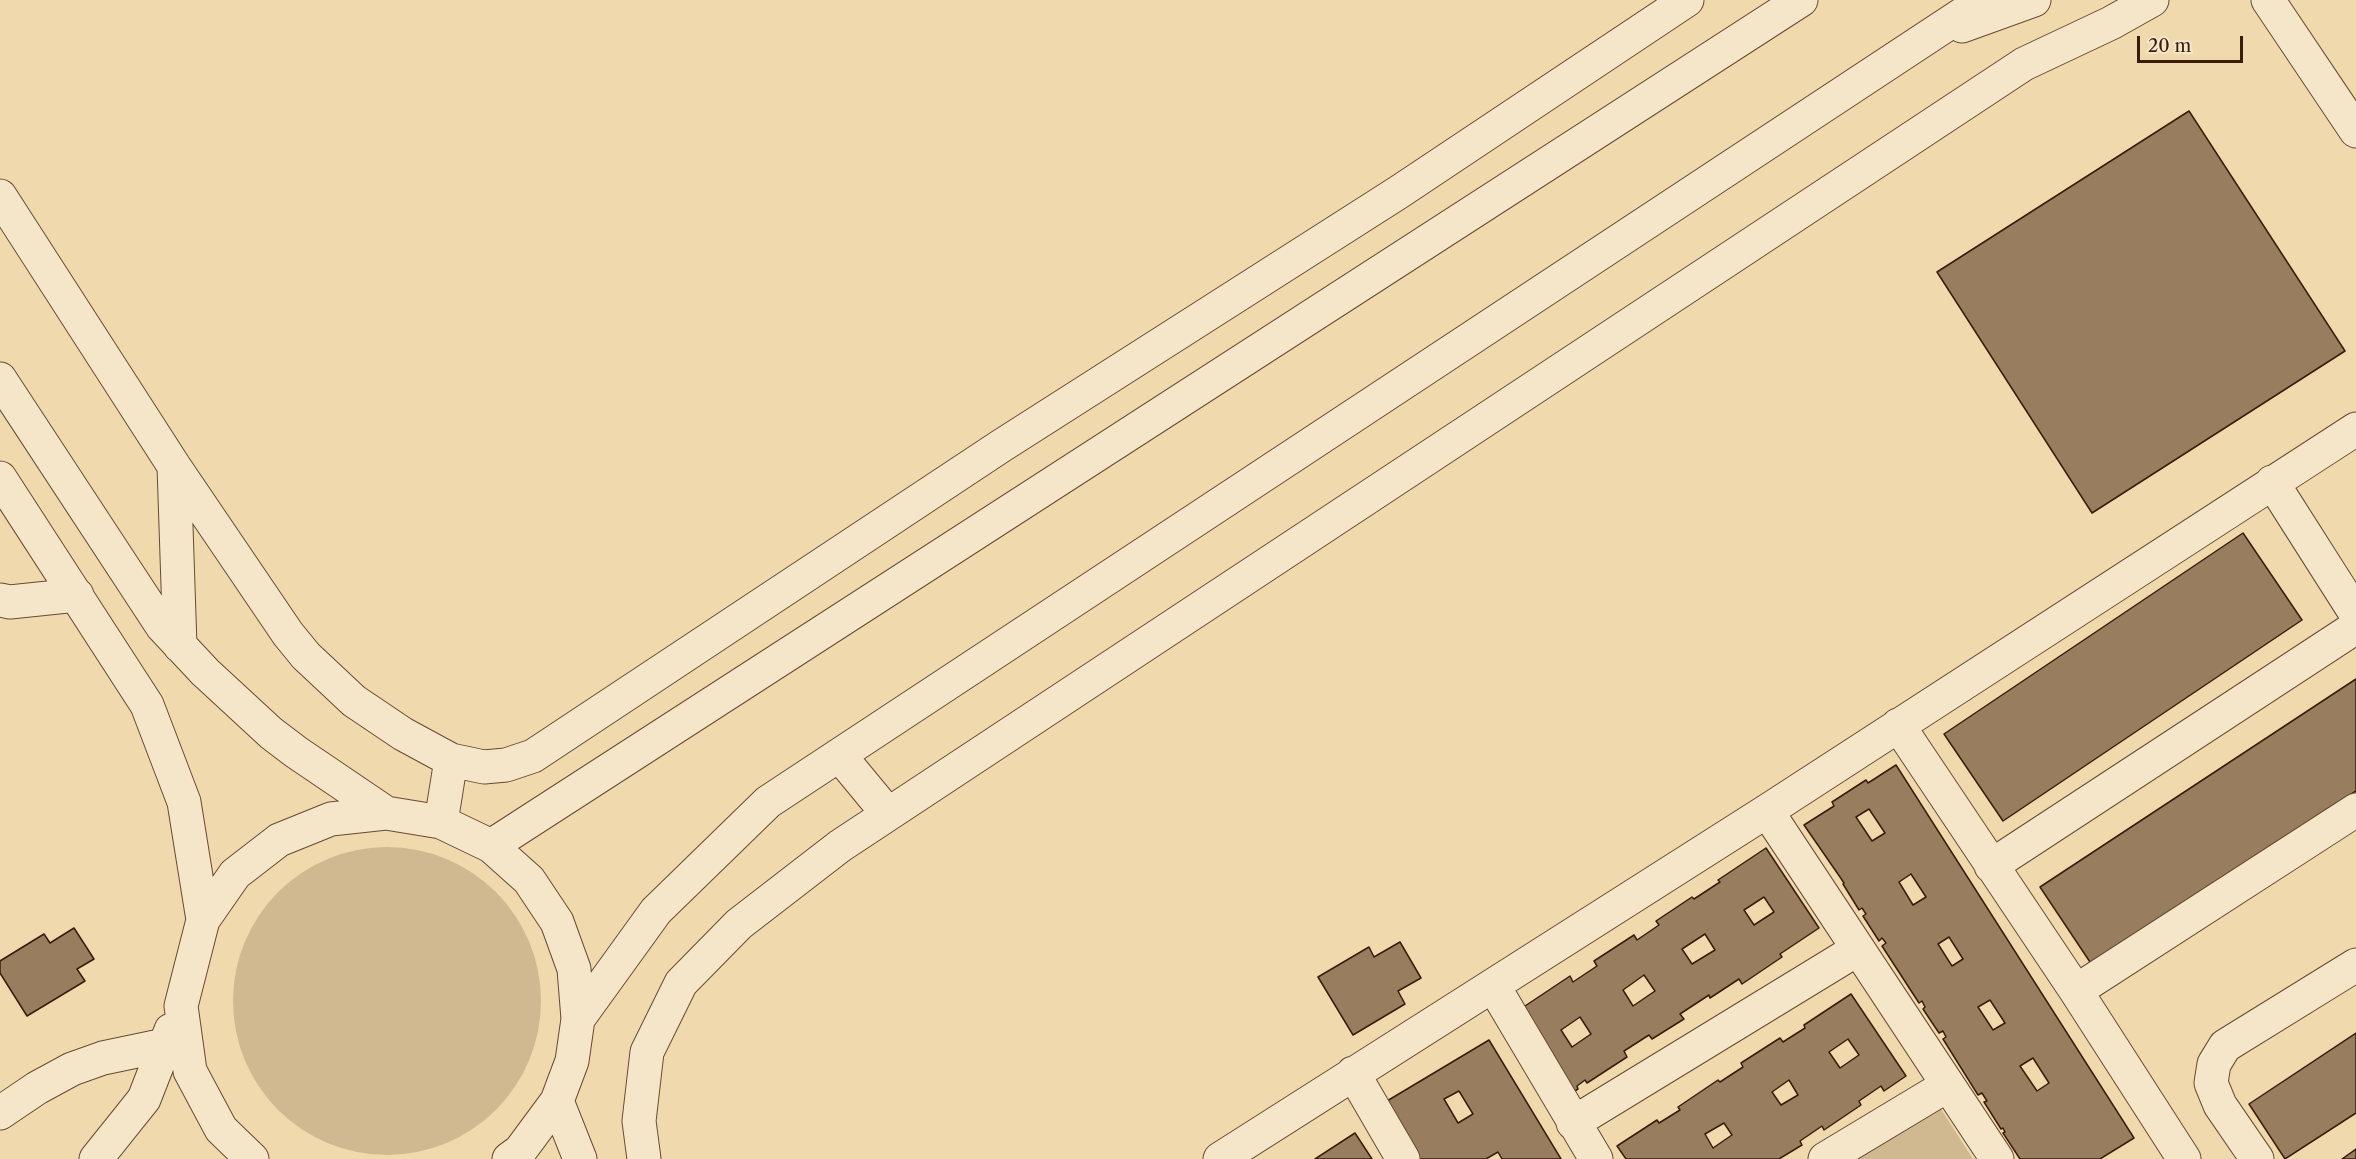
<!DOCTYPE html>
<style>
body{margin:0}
#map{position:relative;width:2356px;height:1159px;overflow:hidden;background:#efd9ad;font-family:"Libre Caslon Text",serif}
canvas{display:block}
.scale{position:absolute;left:2137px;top:36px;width:106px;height:27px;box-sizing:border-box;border:3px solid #391c09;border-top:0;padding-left:8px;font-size:18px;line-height:21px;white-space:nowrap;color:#391c09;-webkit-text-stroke:4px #f5e6ca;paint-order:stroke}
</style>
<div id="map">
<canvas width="2356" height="1159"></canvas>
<div class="scale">20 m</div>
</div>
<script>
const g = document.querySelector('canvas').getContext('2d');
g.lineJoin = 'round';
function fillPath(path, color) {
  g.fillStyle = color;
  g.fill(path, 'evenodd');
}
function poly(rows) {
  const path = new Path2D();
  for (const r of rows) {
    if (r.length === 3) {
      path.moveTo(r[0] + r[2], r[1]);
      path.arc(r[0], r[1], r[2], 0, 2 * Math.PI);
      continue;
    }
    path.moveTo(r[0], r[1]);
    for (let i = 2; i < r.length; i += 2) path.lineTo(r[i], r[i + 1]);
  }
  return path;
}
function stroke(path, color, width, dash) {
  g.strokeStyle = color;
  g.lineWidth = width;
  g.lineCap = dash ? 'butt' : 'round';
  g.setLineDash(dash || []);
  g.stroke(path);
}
fillPath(poly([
 [387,1001,154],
 [1939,1106,1973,1159,1855,1159]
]), '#d0b991');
const building = poly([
 [2189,111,2345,351,2092,513,1937,272,2189,111],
 [2243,533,2302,620,2003,821,1944,734,2243,533],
 [2356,679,2356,791,2092,965,2040,887,2356,679],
 [1896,765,2134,1138,2100,1159,2020,1159,2003,1133,2005,1132,2003,1128,2001,1129,1984,1102,1987,1101,1982,1093,1978,1095,1943,1039,1946,1037,1943,1031,1939,1033,1923,1009,1925,1007,1922,1001,1919,1003,1882,946,1886,943,1882,938,1879,941,1863,916,1866,914,1862,908,1859,910,1843,884,1844,883,1840,877,1804,825,1834,806,1832,802,1866,780,1868,783,1896,765],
 [1869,809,1885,833,1872,841,1856,817,1869,809],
 [1911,874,1926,897,1913,905,1899,882,1911,874],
 [1949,937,1963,959,1952,966,1938,944,1949,937],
 [1990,1000,2005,1023,1993,1030,1978,1007,1990,1000],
 [2033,1058,2049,1083,2037,1091,2020,1066,2033,1058],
 [1766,848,1819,928,1780,954,1782,957,1742,984,1739,979,1710,998,1709,995,1680,1014,1684,1019,1652,1039,1649,1035,1624,1051,1627,1057,1587,1083,1585,1080,1577,1086,1578,1089,1570,1094,1516,1012,1570,976,1573,982,1597,966,1594,961,1634,935,1637,940,1659,925,1656,921,1692,897,1694,899,1720,882,1718,880,1766,848],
 [1764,897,1774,912,1754,925,1744,910,1764,897],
 [74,928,94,959,77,969,85,981,27,1016,0,973,0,961,44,934,50,943,74,928],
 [1705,934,1715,950,1692,964,1682,949,1705,934],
 [1400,942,1421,978,1398,991,1405,1004,1353,1035,1318,977,1369,947,1374,957,1400,942],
 [1644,975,1655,991,1633,1006,1623,990,1644,975],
 [1851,994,1906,1076,1884,1091,1881,1086,1859,1101,1861,1105,1824,1130,1822,1126,1800,1141,1802,1145,1779,1159,1626,1159,1617,1146,1657,1120,1659,1123,1680,1110,1678,1107,1718,1080,1720,1082,1743,1067,1741,1063,1780,1038,1783,1042,1805,1028,1804,1025,1851,994],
 [1848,1039,1859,1055,1840,1068,1829,1052,1848,1039],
 [1789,1080,1798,1095,1781,1105,1772,1092,1789,1080],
 [1724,1123,1732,1135,1713,1148,1705,1134,1724,1123],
 [1580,1017,1591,1034,1572,1047,1561,1030,1580,1017],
 [2356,1033,2356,1113,2285,1159,2249,1104,2356,1033],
 [1489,1040,1561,1159,1502,1159,1498,1152,1486,1159,1415,1159,1382,1104,1489,1040],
 [1459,1091,1473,1114,1458,1123,1444,1099,1459,1091],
 [1355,1133,1372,1159,1315,1159,1355,1133],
 [2356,1149,2356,1159,2342,1159,2356,1149]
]);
fillPath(building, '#987e5e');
stroke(building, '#391c09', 1.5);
const minor = poly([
 [2268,0,2356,131],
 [1962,26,2034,0],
 [0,196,174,466,288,634,306,656,354,701,403,734,451,760,484,767,506,765,533,756,1001,446,1399,192,1687,0],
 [0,379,162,626,205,672,271,733,296,752,386,813],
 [174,466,180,646],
 [0,478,147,705,184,802,203,920],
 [2272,482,2356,614],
 [0,600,10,602,77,595],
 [1898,725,2076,991,2184,1159],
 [840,756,888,814],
 [1767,811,1997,1159],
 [441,822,451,760],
 [491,846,1801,0],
 [1991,866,2356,627],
 [1494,987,1596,1159],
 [2076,991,2356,810],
 [578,1019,656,911,768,802,1984,0],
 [1353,1073,1403,1159],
 [557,1101,580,1159],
 [0,1113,37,1088,72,1069,103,1058,165,1045],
 [1573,1123,1858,949],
 [96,1159,144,1099,171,1030],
 [252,1159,221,1129,190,1071,181,1006,203,920,235,874,279,840,331,819,386,813,441,822,491,846,529,880,557,922,574,969,578,1019,572,1061,557,1101,520,1151,509,1159],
 [644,1159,639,1121,647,1052,681,983,739,924,840,846,2024,64,2111,23,2152,0],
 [1220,1159,1767,811,2356,429],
 [1825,1159,1948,1085],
 [2257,1159,2220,1105,2211,1083,2214,1064,2225,1046,2356,965]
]);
stroke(minor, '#664b32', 35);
stroke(minor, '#f5e6ca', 33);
</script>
